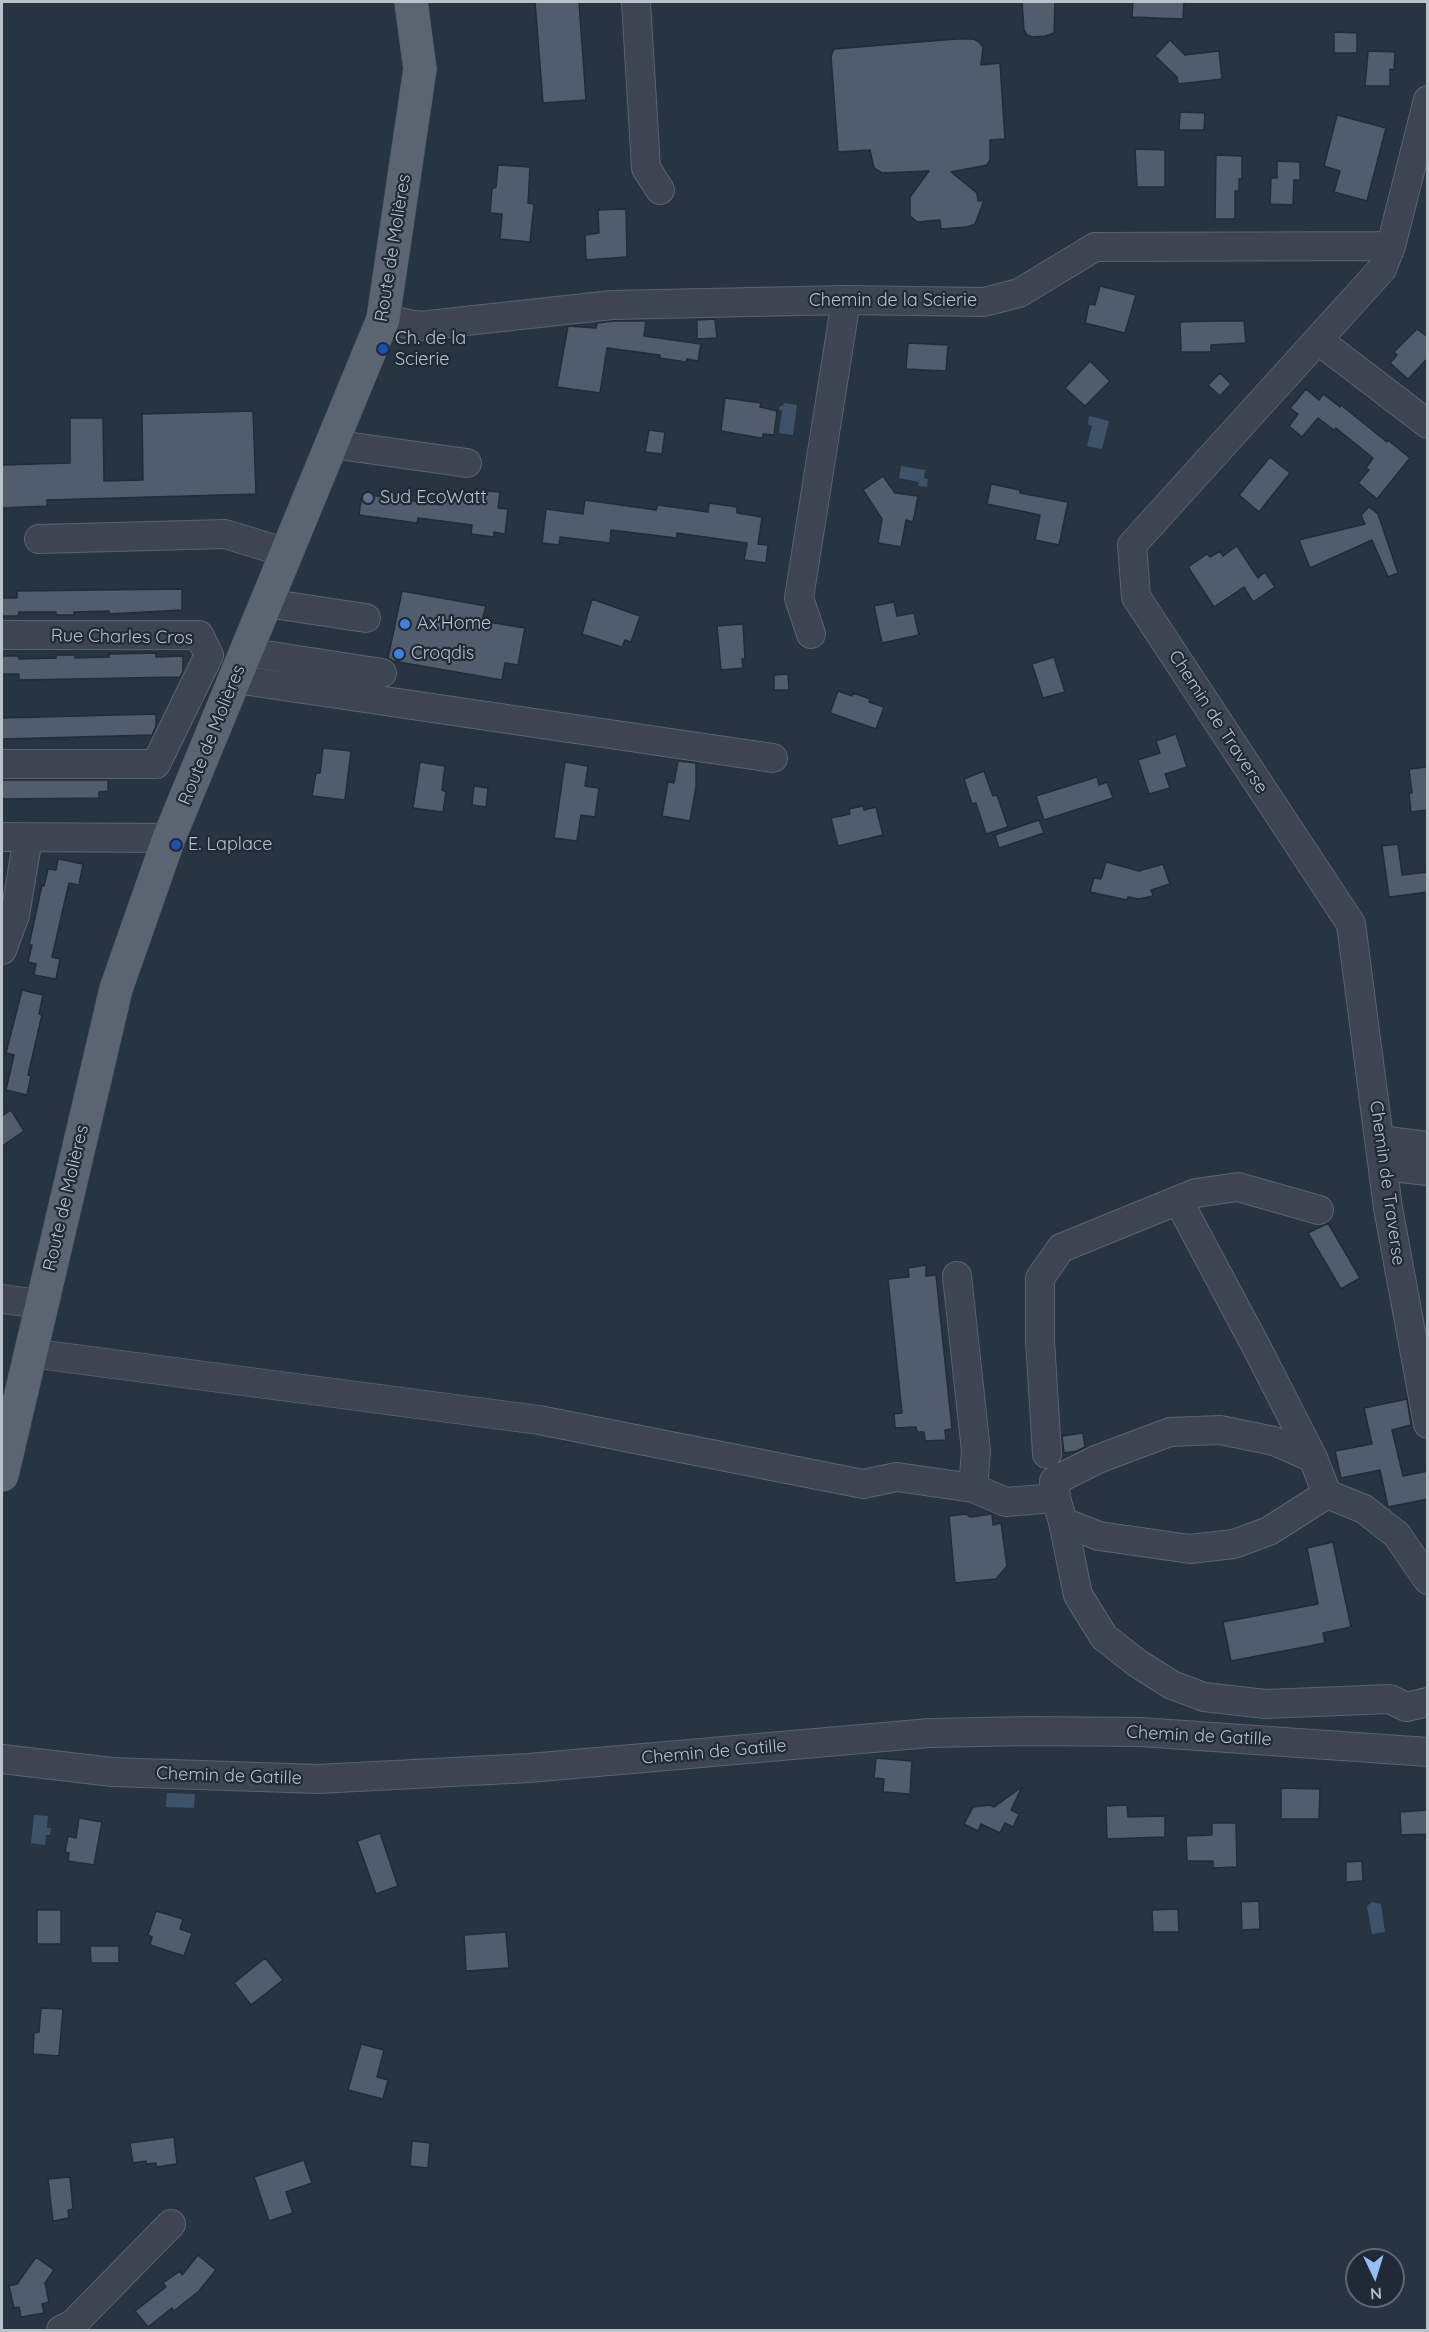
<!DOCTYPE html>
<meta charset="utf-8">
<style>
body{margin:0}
#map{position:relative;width:1429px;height:2332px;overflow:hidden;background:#273441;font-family:Quicksand,sans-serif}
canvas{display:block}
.frame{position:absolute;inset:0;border:3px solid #b9c1cb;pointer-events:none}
.north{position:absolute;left:1345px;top:2248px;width:60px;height:60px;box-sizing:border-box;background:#202a36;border:2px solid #5d6672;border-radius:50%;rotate:176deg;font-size:16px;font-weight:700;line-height:24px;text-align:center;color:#b9c1cb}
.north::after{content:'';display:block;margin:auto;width:21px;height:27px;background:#94bef5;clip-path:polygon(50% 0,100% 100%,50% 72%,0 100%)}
</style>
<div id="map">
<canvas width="1429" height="2332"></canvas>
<div class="frame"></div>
<div class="north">N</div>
</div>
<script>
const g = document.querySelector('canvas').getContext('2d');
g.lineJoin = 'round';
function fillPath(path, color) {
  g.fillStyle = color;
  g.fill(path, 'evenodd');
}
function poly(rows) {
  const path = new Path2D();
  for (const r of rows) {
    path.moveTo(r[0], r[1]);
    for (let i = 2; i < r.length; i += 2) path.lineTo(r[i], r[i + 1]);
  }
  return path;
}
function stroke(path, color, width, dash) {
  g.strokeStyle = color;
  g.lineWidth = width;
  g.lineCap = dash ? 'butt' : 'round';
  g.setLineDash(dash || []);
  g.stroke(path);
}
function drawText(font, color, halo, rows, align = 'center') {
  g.font = font + ' Quicksand,sans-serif';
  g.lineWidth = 4.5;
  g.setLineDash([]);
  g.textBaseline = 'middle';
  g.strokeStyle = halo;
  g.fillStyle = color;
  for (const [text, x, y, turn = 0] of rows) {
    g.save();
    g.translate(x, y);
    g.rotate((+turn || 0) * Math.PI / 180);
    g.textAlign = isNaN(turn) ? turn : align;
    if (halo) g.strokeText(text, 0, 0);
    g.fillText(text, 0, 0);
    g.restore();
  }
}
fillPath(poly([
 [784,403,797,405,793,435,779,433,782,410,779,410,780,406,783,406],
 [1089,416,1109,421,1102,449,1087,446,1092,426,1088,424],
 [901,466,925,470,924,478,928,479,927,487,918,486,919,482,899,478],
 [167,1793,195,1794,194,1808,166,1807],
 [34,1815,48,1816,47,1828,51,1828,50,1835,46,1835,45,1845,31,1843],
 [1372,1902,1381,1904,1385,1932,1372,1934,1367,1906]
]), '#3e5269');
const building = poly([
 [535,2,579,2,586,100,543,103,535,2],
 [1022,2,1055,2,1054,33,1046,36,1033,37,1027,35,1024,30,1022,2],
 [1133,2,1184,2,1183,19,1132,17,1133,2],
 [1334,32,1357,33,1357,53,1334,53,1334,32],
 [956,39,974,39,979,42,983,47,981,65,1000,63,1005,139,990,140,990,160,987,165,951,172,977,193,978,201,984,200,975,224,967,227,941,229,940,220,917,222,910,216,910,197,929,171,882,173,874,168,870,150,838,152,831,56,834,49,956,39],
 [1170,40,1185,55,1219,51,1222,79,1178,84,1177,77,1155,56,1170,40],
 [1368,51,1395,52,1394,70,1390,69,1390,86,1365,86,1368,51],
 [1180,112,1205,113,1204,130,1179,130,1180,112],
 [1337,115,1386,128,1367,201,1334,192,1340,171,1324,166,1337,115],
 [1135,149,1165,150,1165,187,1137,187,1135,149],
 [1216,155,1242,156,1242,179,1239,179,1239,191,1235,191,1235,219,1215,219,1216,155],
 [1277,161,1300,162,1300,180,1294,180,1293,205,1270,204,1271,178,1277,178,1277,161],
 [498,165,530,167,528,203,534,204,530,242,500,239,502,214,490,213,492,189,496,187,498,165],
 [626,209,627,257,586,260,585,235,599,233,598,210,626,209],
 [1100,286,1136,295,1125,333,1085,323,1089,304,1095,305,1100,286],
 [715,319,717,338,697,339,697,320,715,319],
 [613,321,646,321,644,336,701,344,698,361,687,359,686,362,659,358,660,355,607,348,600,393,557,387,568,326,596,328,597,323,613,321],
 [1214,321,1244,321,1246,343,1211,345,1211,352,1181,352,1180,322,1214,321],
 [1417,329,1428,337,1428,358,1408,379,1390,363,1397,355,1394,352,1417,329],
 [908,343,948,345,946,371,906,369,908,343],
 [1090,361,1110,381,1085,406,1065,388,1090,361],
 [1220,373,1231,384,1220,396,1208,385,1220,373],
 [1306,389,1319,400,1323,394,1340,407,1341,405,1387,442,1388,440,1410,458,1377,499,1358,483,1369,470,1366,468,1373,458,1336,428,1334,430,1318,418,1302,437,1289,426,1298,414,1290,408,1306,389],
 [725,398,761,403,760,407,777,411,774,435,763,434,763,438,755,437,721,431,725,398],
 [253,411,256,494,47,500,47,506,2,508,2,465,70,463,70,418,103,418,104,481,143,480,142,414,253,411],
 [649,430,665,432,662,454,645,452,649,430],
 [1270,457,1290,473,1259,512,1239,495,1270,457],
 [883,476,895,493,918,496,913,522,906,520,901,547,878,543,882,519,863,490,883,476],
 [991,484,1020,490,1020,493,1068,502,1059,545,1035,540,1040,515,987,504,991,484],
 [476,490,500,492,498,508,508,509,505,534,494,532,494,537,471,534,472,525,418,518,417,523,359,515,362,494,442,505,443,497,475,502,476,490],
 [585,500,656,510,658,505,708,512,709,503,737,507,737,513,762,517,758,544,768,545,766,563,744,560,747,543,677,533,677,538,611,530,610,543,560,537,559,545,542,543,546,509,583,514,585,500],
 [1369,507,1378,514,1398,573,1388,577,1372,540,1310,568,1299,540,1365,524,1361,515,1369,507],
 [1237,546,1258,578,1265,572,1275,587,1253,602,1244,587,1214,607,1188,567,1207,554,1210,557,1220,551,1223,556,1237,546],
 [182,589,182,610,109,614,109,611,74,612,74,615,56,615,56,612,19,612,18,616,2,616,2,598,17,598,17,591,182,589],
 [402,591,486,606,482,621,525,628,518,665,505,663,502,680,393,661,388,658,402,591],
 [592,599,640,616,631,642,625,640,622,647,582,634,592,599],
 [894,602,897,616,914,613,919,635,882,643,874,606,894,602],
 [743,624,745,659,742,659,743,668,721,670,717,626,743,624],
 [156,653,156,657,183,656,183,671,180,677,19,680,19,674,2,674,2,656,19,656,19,659,56,658,56,655,75,655,75,658,109,657,109,654,156,653],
 [1054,657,1065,692,1043,698,1032,664,1054,657],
 [788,674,789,690,774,690,774,675,788,674],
 [838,691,852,696,853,693,870,699,869,702,884,707,876,729,830,713,838,691],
 [156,714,156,726,152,735,2,739,2,718,156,714],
 [1176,734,1187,767,1165,774,1170,788,1149,794,1138,760,1160,753,1156,741,1176,734],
 [323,748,351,751,345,800,312,796,316,773,320,773,323,748],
 [678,761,696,763,696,787,690,821,662,816,668,782,674,783,678,761],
 [420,762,445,766,442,790,446,792,443,812,413,808,420,762],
 [565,762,588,766,585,786,599,788,595,817,581,815,577,841,554,838,565,762],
 [1428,767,1428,810,1411,812,1409,793,1412,793,1409,769,1428,767],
 [984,771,993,796,997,795,1008,827,986,834,976,803,972,804,964,779,984,771],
 [1097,777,1099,785,1107,782,1113,798,1044,820,1036,796,1097,777],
 [2,780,108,780,108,791,99,792,99,798,2,799,2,780],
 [474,786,488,788,486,807,472,805,474,786],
 [863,806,864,810,876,807,883,835,838,846,831,818,850,814,849,809,863,806],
 [1039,820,1044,833,999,848,995,835,1039,820],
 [1398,844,1402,875,1428,872,1428,892,1389,897,1382,846,1398,844],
 [58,859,83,864,79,885,69,883,52,957,60,959,56,979,34,975,36,964,28,962,32,945,29,945,42,885,44,886,48,869,56,870,58,859],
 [1106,862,1139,871,1163,864,1170,884,1151,890,1153,896,1139,899,1128,897,1127,900,1090,892,1094,878,1101,879,1106,862],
 [22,990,43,995,39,1014,42,1015,28,1075,31,1076,27,1095,6,1090,14,1055,6,1053,22,990],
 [11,1110,24,1131,2,1146,2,1116,11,1110],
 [1328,1223,1360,1278,1341,1289,1308,1233,1328,1223],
 [926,1265,926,1276,936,1275,952,1429,945,1430,946,1440,925,1441,924,1432,917,1432,916,1427,895,1428,894,1414,902,1413,888,1279,909,1277,908,1268,926,1265],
 [1407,1399,1411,1425,1392,1430,1403,1476,1428,1471,1428,1499,1388,1507,1380,1470,1341,1478,1335,1451,1372,1444,1364,1408,1407,1399],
 [1083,1433,1085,1447,1077,1451,1064,1453,1062,1436,1083,1433],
 [966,1514,970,1517,992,1514,993,1525,1001,1523,1007,1566,996,1579,955,1583,949,1516,966,1514],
 [1333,1542,1351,1627,1323,1633,1325,1643,1231,1661,1223,1622,1318,1604,1307,1548,1333,1542],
 [876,1758,912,1761,910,1794,883,1792,884,1779,874,1778,876,1758],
 [1022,1787,1011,1810,1019,1814,1013,1827,1005,1823,1000,1833,981,1824,978,1831,964,1824,973,1807,990,1805,994,1807,1022,1787],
 [1281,1788,1320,1789,1319,1819,1281,1819,1281,1788],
 [1127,1805,1128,1817,1165,1816,1165,1837,1107,1839,1106,1806,1127,1805],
 [1428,1810,1428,1834,1401,1835,1400,1812,1428,1810],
 [79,1818,102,1822,94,1865,68,1861,69,1853,65,1852,68,1836,76,1838,79,1818],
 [1212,1823,1236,1823,1237,1867,1213,1868,1213,1861,1187,1861,1186,1836,1212,1835,1212,1823],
 [380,1833,398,1886,376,1894,357,1841,380,1833],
 [1362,1861,1363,1881,1346,1882,1346,1862,1362,1861],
 [1259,1901,1260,1929,1242,1930,1241,1902,1259,1901],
 [1178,1909,1179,1932,1153,1932,1152,1910,1178,1909],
 [37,1910,61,1910,61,1944,37,1944,37,1910],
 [156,1911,183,1919,180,1929,192,1933,184,1956,150,1945,152,1937,148,1935,156,1911],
 [506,1932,509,1968,466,1971,464,1935,506,1932],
 [90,1946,119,1946,119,1963,91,1963,90,1946],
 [265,1958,283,1980,251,2005,234,1983,265,1958],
 [41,2008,63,2009,59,2056,33,2054,34,2033,39,2032,41,2008],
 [361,2044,384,2050,377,2077,388,2080,383,2099,348,2090,361,2044],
 [174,2137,177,2164,156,2167,156,2163,146,2164,146,2161,133,2163,130,2143,174,2137],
 [412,2141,430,2143,428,2168,410,2166,412,2141],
 [304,2160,312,2183,286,2192,293,2213,269,2221,254,2177,304,2160],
 [70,2177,73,2209,68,2210,69,2218,53,2221,48,2179,70,2177],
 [198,2255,216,2270,199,2291,174,2311,172,2308,148,2327,135,2311,166,2287,163,2283,180,2271,182,2275,198,2255],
 [36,2257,54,2270,45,2283,49,2302,42,2304,44,2313,21,2317,19,2307,14,2308,9,2286,17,2284,36,2257]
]);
fillPath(building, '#515d6c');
stroke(building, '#222c38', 1.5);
const minor = poly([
 [636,2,646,168,660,190],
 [1428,100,1391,246,1382,269,1132,545,1136,597,1351,924,1388,1208,1428,1424],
 [383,319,420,326,612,305,846,300,984,302,1019,293,1095,247,1391,246],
 [1318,340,1428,424],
 [332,444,467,463],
 [39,539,225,534,287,553],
 [266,603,366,618],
 [811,634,799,598,846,300],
 [2,635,199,635,209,655,156,764,2,764],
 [246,652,382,673],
 [235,679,773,758],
 [2,837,169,838],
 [2,950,15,915,28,838],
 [1379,1140,1428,1146],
 [1383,1166,1428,1171],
 [1178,1200,1258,1350,1313,1458,1327,1494,1364,1509,1397,1535,1428,1580],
 [957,1276,976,1451,973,1488],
 [2,1299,40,1304],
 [30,1353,539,1420,863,1484,897,1477,973,1488,1006,1502,1056,1498],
 [1047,1454,1040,1340,1040,1278,1061,1248,1196,1193,1238,1187,1319,1210],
 [1313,1458,1274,1441,1220,1430,1170,1432,1098,1459,1054,1481,1056,1498,1063,1522,1099,1536,1190,1549,1234,1544,1269,1531,1327,1494],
 [1063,1522,1078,1595,1104,1637,1137,1663,1172,1685,1204,1697,1266,1704,1390,1699,1406,1707,1428,1702],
 [2,1759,112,1772,318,1779,529,1768,930,1733,1029,1731,1141,1732,1428,1752],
 [61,2330,73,2324,171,2224]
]);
const major = poly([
 [2,1475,116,989,169,838,383,319,420,69,411,2]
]);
stroke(minor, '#5a636e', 30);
stroke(major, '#48515d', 34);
stroke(minor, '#3c4551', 28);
stroke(major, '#5a6571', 33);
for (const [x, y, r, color] of [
 [383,349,6,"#1a4fb4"],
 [368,498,6,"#5c6f8a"],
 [405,624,6,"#3f7fe0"],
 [399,654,6,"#3f7fe0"],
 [176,845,6,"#1a4fb4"]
]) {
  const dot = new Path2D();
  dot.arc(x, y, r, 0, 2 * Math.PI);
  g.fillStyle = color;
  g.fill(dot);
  stroke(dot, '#202a36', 2);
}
drawText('18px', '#b9c1cb', '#202a36', [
 ["Route de Molières",393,248,-81],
 ["Chemin de la Scierie",893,301],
 ["Rue Charles Cros",122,637,1],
 ["Chemin de Traverse",1218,722,57],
 ["Route de Molières",212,735,-68],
 ["Chemin de Traverse",1387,1183,82],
 ["Route de Molières",66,1198,-77],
 ["Chemin de Gatille",1199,1736,3],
 ["Chemin de Gatille",714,1752,-5],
 ["Chemin de Gatille",229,1776,2]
]);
drawText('18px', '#b9c1cb', '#202a36', [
 ["Ch. de la",395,339],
 ["Scierie",395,360],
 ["Sud EcoWatt",380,498],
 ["Ax'Home",417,624],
 ["Croqdis",411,654],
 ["E. Laplace",188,845]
], 'left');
</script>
